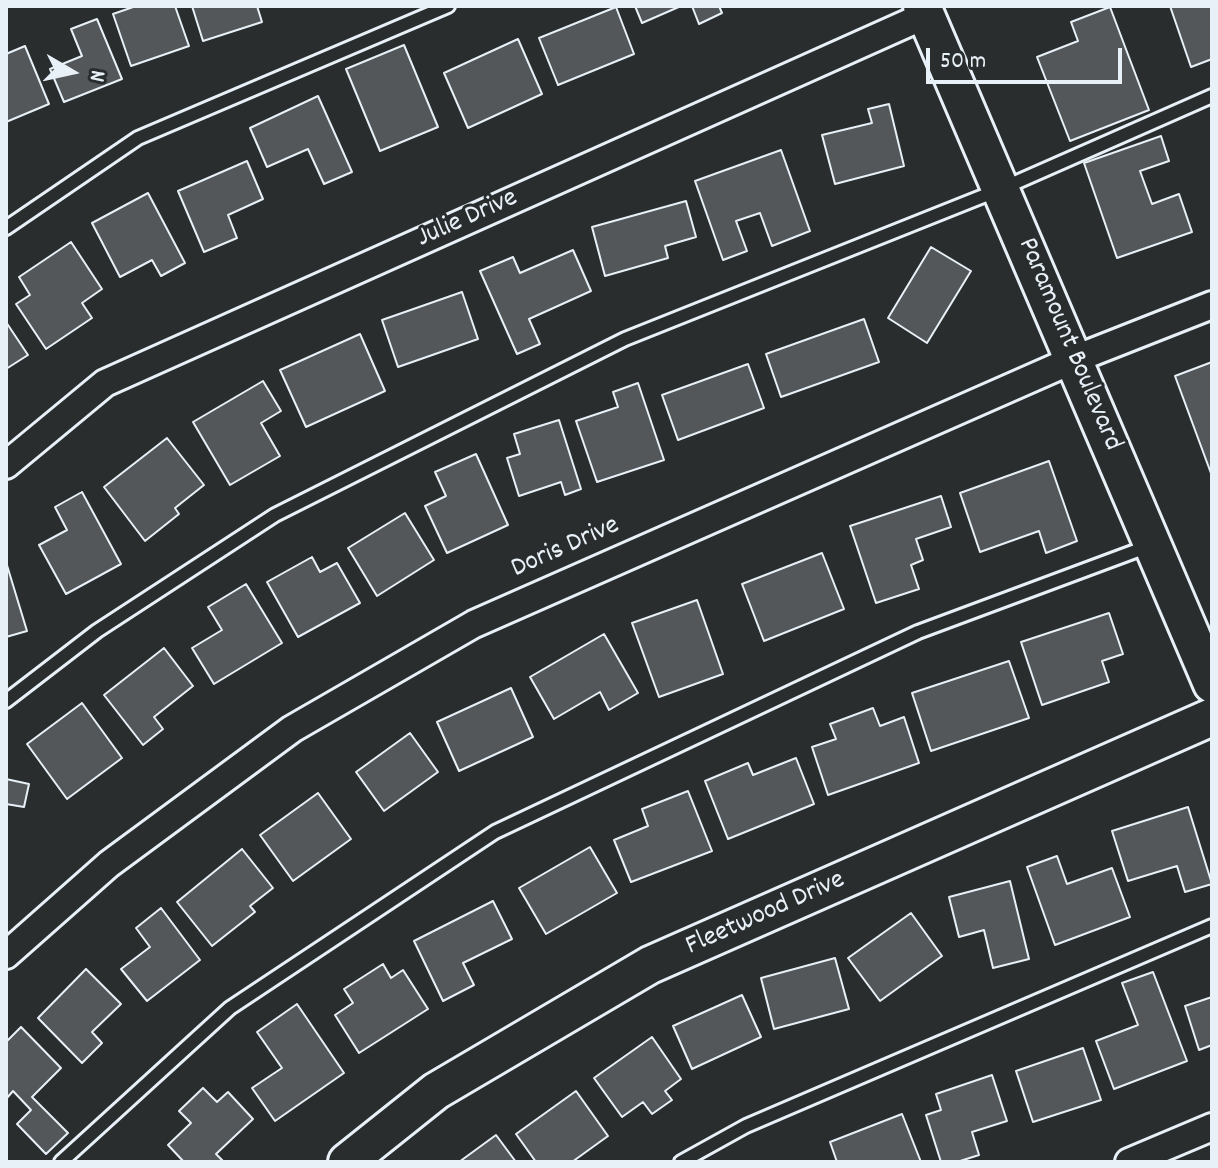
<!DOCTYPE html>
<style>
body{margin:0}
#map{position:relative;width:1218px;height:1168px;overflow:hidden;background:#2a2d2e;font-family:Dekko,sans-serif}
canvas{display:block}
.frame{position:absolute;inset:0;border:8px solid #e8f1f8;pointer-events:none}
.north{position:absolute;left:32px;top:32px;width:80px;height:80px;-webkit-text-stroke:6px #2a2d2e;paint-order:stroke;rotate:99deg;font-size:22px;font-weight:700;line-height:32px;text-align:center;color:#e8f1f8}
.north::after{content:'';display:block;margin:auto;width:28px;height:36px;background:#e8f1f8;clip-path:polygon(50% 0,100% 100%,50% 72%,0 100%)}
.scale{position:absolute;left:926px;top:48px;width:196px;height:36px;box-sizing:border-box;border:4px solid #e8f1f8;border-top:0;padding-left:10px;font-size:24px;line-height:28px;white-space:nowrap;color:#e8f1f8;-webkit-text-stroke:6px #2a2d2e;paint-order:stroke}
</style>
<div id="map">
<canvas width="1218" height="1168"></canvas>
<div class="frame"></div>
<div class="north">N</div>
<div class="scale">50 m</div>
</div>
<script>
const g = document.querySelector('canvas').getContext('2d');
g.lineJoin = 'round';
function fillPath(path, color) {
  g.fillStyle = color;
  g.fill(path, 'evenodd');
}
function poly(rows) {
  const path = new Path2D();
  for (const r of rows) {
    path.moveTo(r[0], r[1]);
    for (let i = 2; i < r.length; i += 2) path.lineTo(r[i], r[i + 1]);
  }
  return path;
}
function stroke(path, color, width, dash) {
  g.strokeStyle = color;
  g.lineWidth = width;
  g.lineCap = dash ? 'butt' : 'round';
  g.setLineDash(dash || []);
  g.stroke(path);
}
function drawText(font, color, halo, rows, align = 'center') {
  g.font = font + ' Dekko,sans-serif';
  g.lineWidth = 6;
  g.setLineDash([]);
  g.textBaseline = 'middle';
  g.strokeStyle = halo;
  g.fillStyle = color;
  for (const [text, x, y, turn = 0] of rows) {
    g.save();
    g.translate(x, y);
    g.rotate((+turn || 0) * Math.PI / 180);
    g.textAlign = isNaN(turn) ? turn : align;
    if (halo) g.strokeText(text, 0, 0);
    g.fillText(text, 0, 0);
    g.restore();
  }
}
const building = poly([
 [136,6,175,6,189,46,131,66,113,14,136,6],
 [192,6,257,6,262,22,203,41,192,6],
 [635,6,681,6,642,23,635,6],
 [692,6,719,6,722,13,699,24,692,6],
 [1170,6,1212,6,1212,59,1191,67,1170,6],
 [616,7,634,54,558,85,539,38,616,7],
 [1110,7,1149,110,1070,141,1037,57,1078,41,1071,22,1110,7],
 [97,19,122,79,64,102,50,69,82,56,71,29,97,19],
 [518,39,542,94,468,128,444,73,518,39],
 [404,45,438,127,380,151,346,69,404,45],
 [25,46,49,104,6,122,6,54,25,46],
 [318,96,352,172,324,184,308,149,267,167,250,128,318,96],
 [889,104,904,166,835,184,822,135,872,123,868,109,889,104],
 [1161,136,1169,161,1140,171,1152,204,1179,194,1192,232,1117,258,1084,163,1161,136],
 [781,150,810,231,772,246,760,213,736,221,747,251,723,260,695,181,781,150],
 [247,161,263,199,228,215,237,238,204,252,178,191,247,161],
 [148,193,185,263,161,276,152,260,120,277,92,223,148,193],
 [686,201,696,237,665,246,668,258,605,276,592,227,686,201],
 [71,242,102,289,82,303,92,318,46,349,16,304,30,295,19,277,71,242],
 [931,247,971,271,927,343,888,318,931,247],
 [573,250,591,291,529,319,540,344,517,354,480,271,513,257,520,273,573,250],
 [462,292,478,339,398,367,382,320,462,292],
 [864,319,879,362,781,397,766,354,864,319],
 [6,322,28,355,6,369,6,322],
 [360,334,385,391,306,427,280,370,360,334],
 [1212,362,1212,476,1175,376,1212,362],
 [748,364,764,408,678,440,662,395,748,364],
 [263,381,281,411,261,423,280,456,230,485,193,422,263,381],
 [638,383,664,460,597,482,576,421,618,407,613,392,638,383],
 [559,420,581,489,565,495,561,482,519,496,507,458,520,454,514,434,559,420],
 [167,438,204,485,175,508,179,514,145,541,104,487,167,438],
 [476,454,508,525,447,553,425,506,446,496,435,472,476,454],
 [1049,461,1077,541,1046,553,1039,531,980,552,960,493,1049,461],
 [82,492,121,564,66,594,39,545,67,530,55,507,82,492],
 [941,496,951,527,916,539,923,560,911,565,919,589,876,603,850,526,941,496],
 [405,513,434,560,377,596,348,548,405,513],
 [822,553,844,609,764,641,742,584,822,553],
 [312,557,320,572,337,563,360,603,298,637,267,582,312,557],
 [6,562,27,631,6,637,6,562],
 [246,584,282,643,214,684,192,648,222,630,208,607,246,584],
 [697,600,723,674,659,697,632,623,697,600],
 [1109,613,1123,654,1102,661,1109,682,1042,705,1021,642,1109,613],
 [604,634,638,693,609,710,600,692,554,719,530,677,604,634],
 [164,648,193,686,154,717,163,729,143,745,104,695,164,648],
 [1009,661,1029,718,931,751,912,693,1009,661],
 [511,688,533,737,459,771,437,722,511,688],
 [82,703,122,758,67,799,27,744,82,703],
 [873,708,880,726,904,717,919,763,828,795,812,747,836,739,830,724,873,708],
 [410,733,438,772,384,811,356,772,410,733],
 [796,758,814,804,728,839,705,781,748,763,753,775,796,758],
 [6,779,29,784,24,807,6,804,6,779],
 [688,791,712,851,631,882,614,840,648,826,642,809,688,791],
 [318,793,351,839,293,881,260,835,318,793],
 [1188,807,1212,884,1185,892,1177,866,1128,881,1112,831,1188,807],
 [590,847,617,893,546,934,519,888,590,847],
 [242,849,273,888,250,906,255,912,212,946,177,902,242,849],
 [1057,856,1067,884,1112,868,1130,917,1055,945,1027,867,1057,856],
 [1010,881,1029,959,993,968,984,930,959,937,949,897,1010,881],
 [493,901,512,939,463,963,474,985,443,1001,414,941,493,901],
 [161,908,200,960,147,1001,121,969,150,947,136,928,161,908],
 [911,913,942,956,880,1001,848,958,911,913],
 [835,958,849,1009,774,1029,761,978,835,958],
 [383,964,391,978,403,970,428,1009,359,1053,335,1015,353,1003,344,989,383,964],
 [86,969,121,1004,92,1032,102,1043,82,1063,38,1018,86,969],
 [1153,972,1187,1061,1114,1089,1096,1041,1138,1025,1122,983,1153,972],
 [742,995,761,1037,692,1069,673,1026,742,995],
 [1212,997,1212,1045,1199,1050,1185,1006,1212,997],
 [297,1004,344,1073,275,1121,252,1088,282,1068,257,1032,297,1004],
 [21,1027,61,1068,32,1097,68,1133,46,1154,17,1124,31,1110,13,1091,6,1099,6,1042,21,1027],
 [652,1037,681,1079,665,1091,672,1100,652,1114,643,1102,622,1117,594,1078,652,1037],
 [1083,1048,1101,1100,1033,1122,1016,1071,1083,1048],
 [992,1075,1007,1121,972,1132,979,1155,957,1162,941,1162,926,1115,941,1110,936,1094,992,1075],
 [203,1088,217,1102,228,1092,253,1119,216,1154,224,1162,184,1162,168,1145,191,1123,179,1111,203,1088],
 [576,1091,608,1136,572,1162,536,1162,516,1134,576,1091],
 [902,1114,921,1162,837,1162,830,1142,902,1114],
 [496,1135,516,1162,459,1162,496,1135]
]);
fillPath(building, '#535759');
stroke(building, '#e8f1f8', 2);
const lane = poly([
 [6,228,138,138,448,6],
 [6,701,97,631,275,515,625,339,1001,189,1212,96],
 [61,1162,230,1008,495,832,918,632,1149,546],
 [681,1162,746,1126,1212,926]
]);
const street = poly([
 [6,465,105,383,926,15],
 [6,955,109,864,292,729,474,624,1075,359,1212,305],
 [1129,1162,1212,1127]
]);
const secondary = poly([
 [922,6,1212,684],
 [347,1162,436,1091,650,965,1212,717]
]);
stroke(lane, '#e8f1f8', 18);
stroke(street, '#e8f1f8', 32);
stroke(secondary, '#e8f1f8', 42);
stroke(lane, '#2a2d2e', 12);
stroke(street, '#2a2d2e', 26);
stroke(secondary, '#2a2d2e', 36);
drawText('28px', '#e8f1f8', '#2a2d2e', [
 ["Julie Drive",468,220,-24],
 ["Paramount Boulevard",1068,345,67],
 ["Doris Drive",566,549,-24],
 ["Fleetwood Drive",766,915,-24]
]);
</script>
